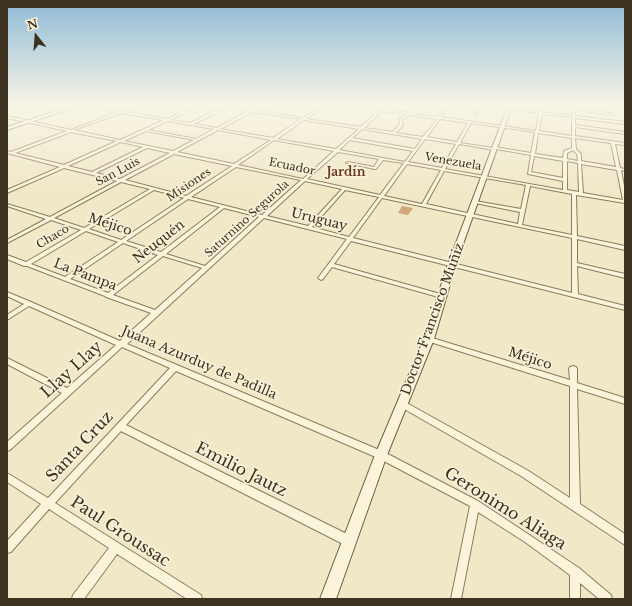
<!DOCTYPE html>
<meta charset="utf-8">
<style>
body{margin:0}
#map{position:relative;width:632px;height:606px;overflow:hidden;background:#f0e8c7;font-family:"Libre Baskerville",serif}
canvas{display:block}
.frame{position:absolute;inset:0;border:8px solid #3d3120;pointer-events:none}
.north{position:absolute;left:16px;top:16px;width:40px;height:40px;-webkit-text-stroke:3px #f7f1d7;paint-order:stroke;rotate:343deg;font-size:11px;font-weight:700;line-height:16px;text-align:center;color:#3d3120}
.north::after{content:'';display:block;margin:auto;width:14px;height:18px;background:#3d3120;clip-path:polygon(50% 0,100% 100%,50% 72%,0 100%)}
</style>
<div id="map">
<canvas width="632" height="606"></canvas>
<div class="frame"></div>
<div class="north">N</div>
</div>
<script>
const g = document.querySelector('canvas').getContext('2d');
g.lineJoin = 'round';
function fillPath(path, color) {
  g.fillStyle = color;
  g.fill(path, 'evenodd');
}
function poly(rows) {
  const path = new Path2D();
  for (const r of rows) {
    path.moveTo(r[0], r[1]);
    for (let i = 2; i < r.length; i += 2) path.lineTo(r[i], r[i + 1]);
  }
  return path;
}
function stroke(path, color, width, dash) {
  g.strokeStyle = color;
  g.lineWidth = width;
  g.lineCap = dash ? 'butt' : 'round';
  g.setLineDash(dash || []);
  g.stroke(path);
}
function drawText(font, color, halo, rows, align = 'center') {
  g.font = font + ' "Libre Baskerville",serif';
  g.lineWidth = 3.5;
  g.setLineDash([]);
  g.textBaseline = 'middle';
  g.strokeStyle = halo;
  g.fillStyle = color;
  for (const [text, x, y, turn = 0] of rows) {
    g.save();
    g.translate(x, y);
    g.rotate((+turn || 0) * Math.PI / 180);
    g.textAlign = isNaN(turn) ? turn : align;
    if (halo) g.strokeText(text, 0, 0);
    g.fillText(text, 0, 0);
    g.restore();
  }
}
fillPath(poly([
 [402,206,413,208,408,215,398,213]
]), '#cfa87c');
const street = poly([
 [7,106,11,106,7,108,7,106],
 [88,106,94,106,120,111,132,106,136,106,124,111,167,119,196,106,199,106,170,120,190,123,223,107,220,106,228,106,251,110,258,106,261,106,254,110,303,118,321,106,324,106,306,119,361,127,379,110,353,106,360,106,381,109,384,106,387,106,384,109,411,113,417,106,419,106,414,114,438,117,447,106,449,106,441,117,536,131,539,113,486,106,494,106,539,112,541,106,543,106,542,112,572,116,572,106,574,106,574,108,614,114,613,115,575,110,575,116,625,122,625,124,575,118,575,125,625,132,625,134,575,127,575,136,625,143,625,145,615,144,620,168,625,169,625,171,621,170,625,191,625,203,576,195,577,236,625,246,625,250,577,239,577,263,625,274,625,278,577,266,578,294,625,306,625,310,351,241,334,264,444,295,445,296,442,298,332,267,323,279,321,280,318,278,347,239,264,218,127,344,384,452,478,501,531,536,579,568,611,595,612,599,599,599,580,583,580,599,570,599,570,575,525,542,478,512,461,599,451,599,470,506,378,458,176,371,126,425,353,537,354,541,353,545,349,546,345,545,121,431,55,503,201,595,202,599,187,599,117,554,84,599,72,599,73,595,109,548,49,509,11,552,7,553,7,541,41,504,7,482,7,473,48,498,170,368,122,347,10,450,7,451,7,442,62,393,7,364,7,358,67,388,116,345,29,306,7,320,7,315,24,304,7,296,7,292,31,302,120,341,151,313,109,298,106,297,105,296,27,266,24,266,7,259,7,255,26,262,81,230,51,220,7,243,7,240,46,219,7,206,7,204,50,217,117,181,64,168,7,193,7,190,60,167,7,153,7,151,11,152,67,131,7,118,7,116,71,130,117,112,88,106],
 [226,108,248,111,217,128,194,124,226,108],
 [382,111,406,114,400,119,399,125,393,132,364,128,382,111],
 [252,112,301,119,273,138,220,129,252,112],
 [121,113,164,120,120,140,74,130,121,113],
 [542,114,572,117,572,136,539,131,542,114],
 [409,115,437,119,423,137,396,133,403,125,402,120,409,115],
 [440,119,468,123,457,142,427,137,440,119],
 [304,120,359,129,336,149,277,139,304,120],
 [167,121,214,129,196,139,148,130,167,121],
 [471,123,535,132,531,153,495,147,493,148,460,143,471,123],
 [362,129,422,139,415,149,352,138,362,129],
 [218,130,271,140,234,164,177,152,218,130],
 [146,131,194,140,173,151,124,141,146,131],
 [71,132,117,141,64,165,15,153,71,132],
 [538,133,572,138,572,148,564,151,563,158,535,154,538,133],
 [575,138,611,143,616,167,581,161,581,154,576,149,575,138],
 [425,139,456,144,442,168,408,162,425,139],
 [274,140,334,151,303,179,238,165,274,140],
 [350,140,413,151,405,162,339,150,350,140],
 [121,142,143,147,92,172,68,166,121,142],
 [459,144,494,150,496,149,531,155,528,174,563,181,563,190,445,169,459,144],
 [147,148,170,153,120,179,96,173,147,148],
 [573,150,577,154,578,161,567,159,567,153,573,150],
 [338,152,379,159,374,167,348,162,346,163,375,169,376,169,383,160,404,163,380,195,307,179,338,152],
 [174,154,232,166,186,196,125,180,174,154],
 [534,156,563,161,563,178,531,172,534,156],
 [567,161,578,163,579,192,567,190,567,161],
 [407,164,441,170,422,204,384,196,407,164],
 [581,164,617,170,623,200,583,193,581,164],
 [236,167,301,180,262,215,191,197,236,167],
 [444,171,526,185,521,209,475,201,473,202,475,203,520,212,518,224,426,204,444,171],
 [305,181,342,189,308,226,267,216,305,181],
 [121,182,150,189,84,228,54,218,121,182],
 [530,186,572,194,572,235,522,225,530,186],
 [154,190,184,198,121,240,89,229,154,190],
 [345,190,379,197,349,237,312,227,345,190],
 [382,198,572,238,572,293,353,238,382,198],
 [188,199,220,207,161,252,126,241,188,199],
 [224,208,259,217,205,266,166,254,224,208],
 [86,231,118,242,65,277,31,264,86,231],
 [123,243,158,255,108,293,70,279,123,243],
 [163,256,202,268,155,310,113,295,163,256],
 [478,106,480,106,476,114,474,114,478,106],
 [618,106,625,106,625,108,619,107,618,106],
 [427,337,429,337,570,380,569,369,570,367,573,366,576,367,577,369,577,383,625,398,625,404,577,389,580,504,625,534,625,545,521,476,399,406,398,404,399,402,402,401,405,402,527,470,570,498,570,386,427,341,426,339,427,337]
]);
const secondary = poly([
 [72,106,78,106,7,130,7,127,72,106],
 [508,106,512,106,456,264,434,339,387,455,336,599,320,599,375,455,424,339,448,264,508,106]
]);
stroke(street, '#8d7b5c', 2);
stroke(secondary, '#6f5c3f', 2);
fillPath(street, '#faf4db');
fillPath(secondary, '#faf4db');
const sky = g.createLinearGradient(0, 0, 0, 191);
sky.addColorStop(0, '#8fbad8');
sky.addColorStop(0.55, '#f8f5e6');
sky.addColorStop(1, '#f8f5e600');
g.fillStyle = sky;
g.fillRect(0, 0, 632, 191);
drawText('11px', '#3d3120', '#f7f1d7', [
 ["Venezuela",453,162,10],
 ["Ecuador",292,167,12],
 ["San Luis",118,172,-28],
 ["Misiones",189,185,-34],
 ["Saturnino Segurola",247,219,-42],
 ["Chaco",53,237,-31]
]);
drawText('bold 12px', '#6b361e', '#f7f1d7', [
 ["Jardín",346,173]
]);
drawText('13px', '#3d3120', '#f7f1d7', [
 ["Uruguay",319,220,14],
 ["Méjico",110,225,18],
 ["Neuquén",159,242,-38],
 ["La Pampa",85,275,21],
 ["Doctor Francisco Muñiz",433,319,-70],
 ["Méjico",530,359,18],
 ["Juana Azurduy de Padilla",199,363,23]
]);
drawText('16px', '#3d3120', '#f7f1d7', [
 ["Llay Llay",72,370,-42],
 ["Santa Cruz",80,447,-47],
 ["Emilio Jautz",241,470,27],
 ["Geronimo Aliaga",505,509,32],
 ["Paul Groussac",120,532,33]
]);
</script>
